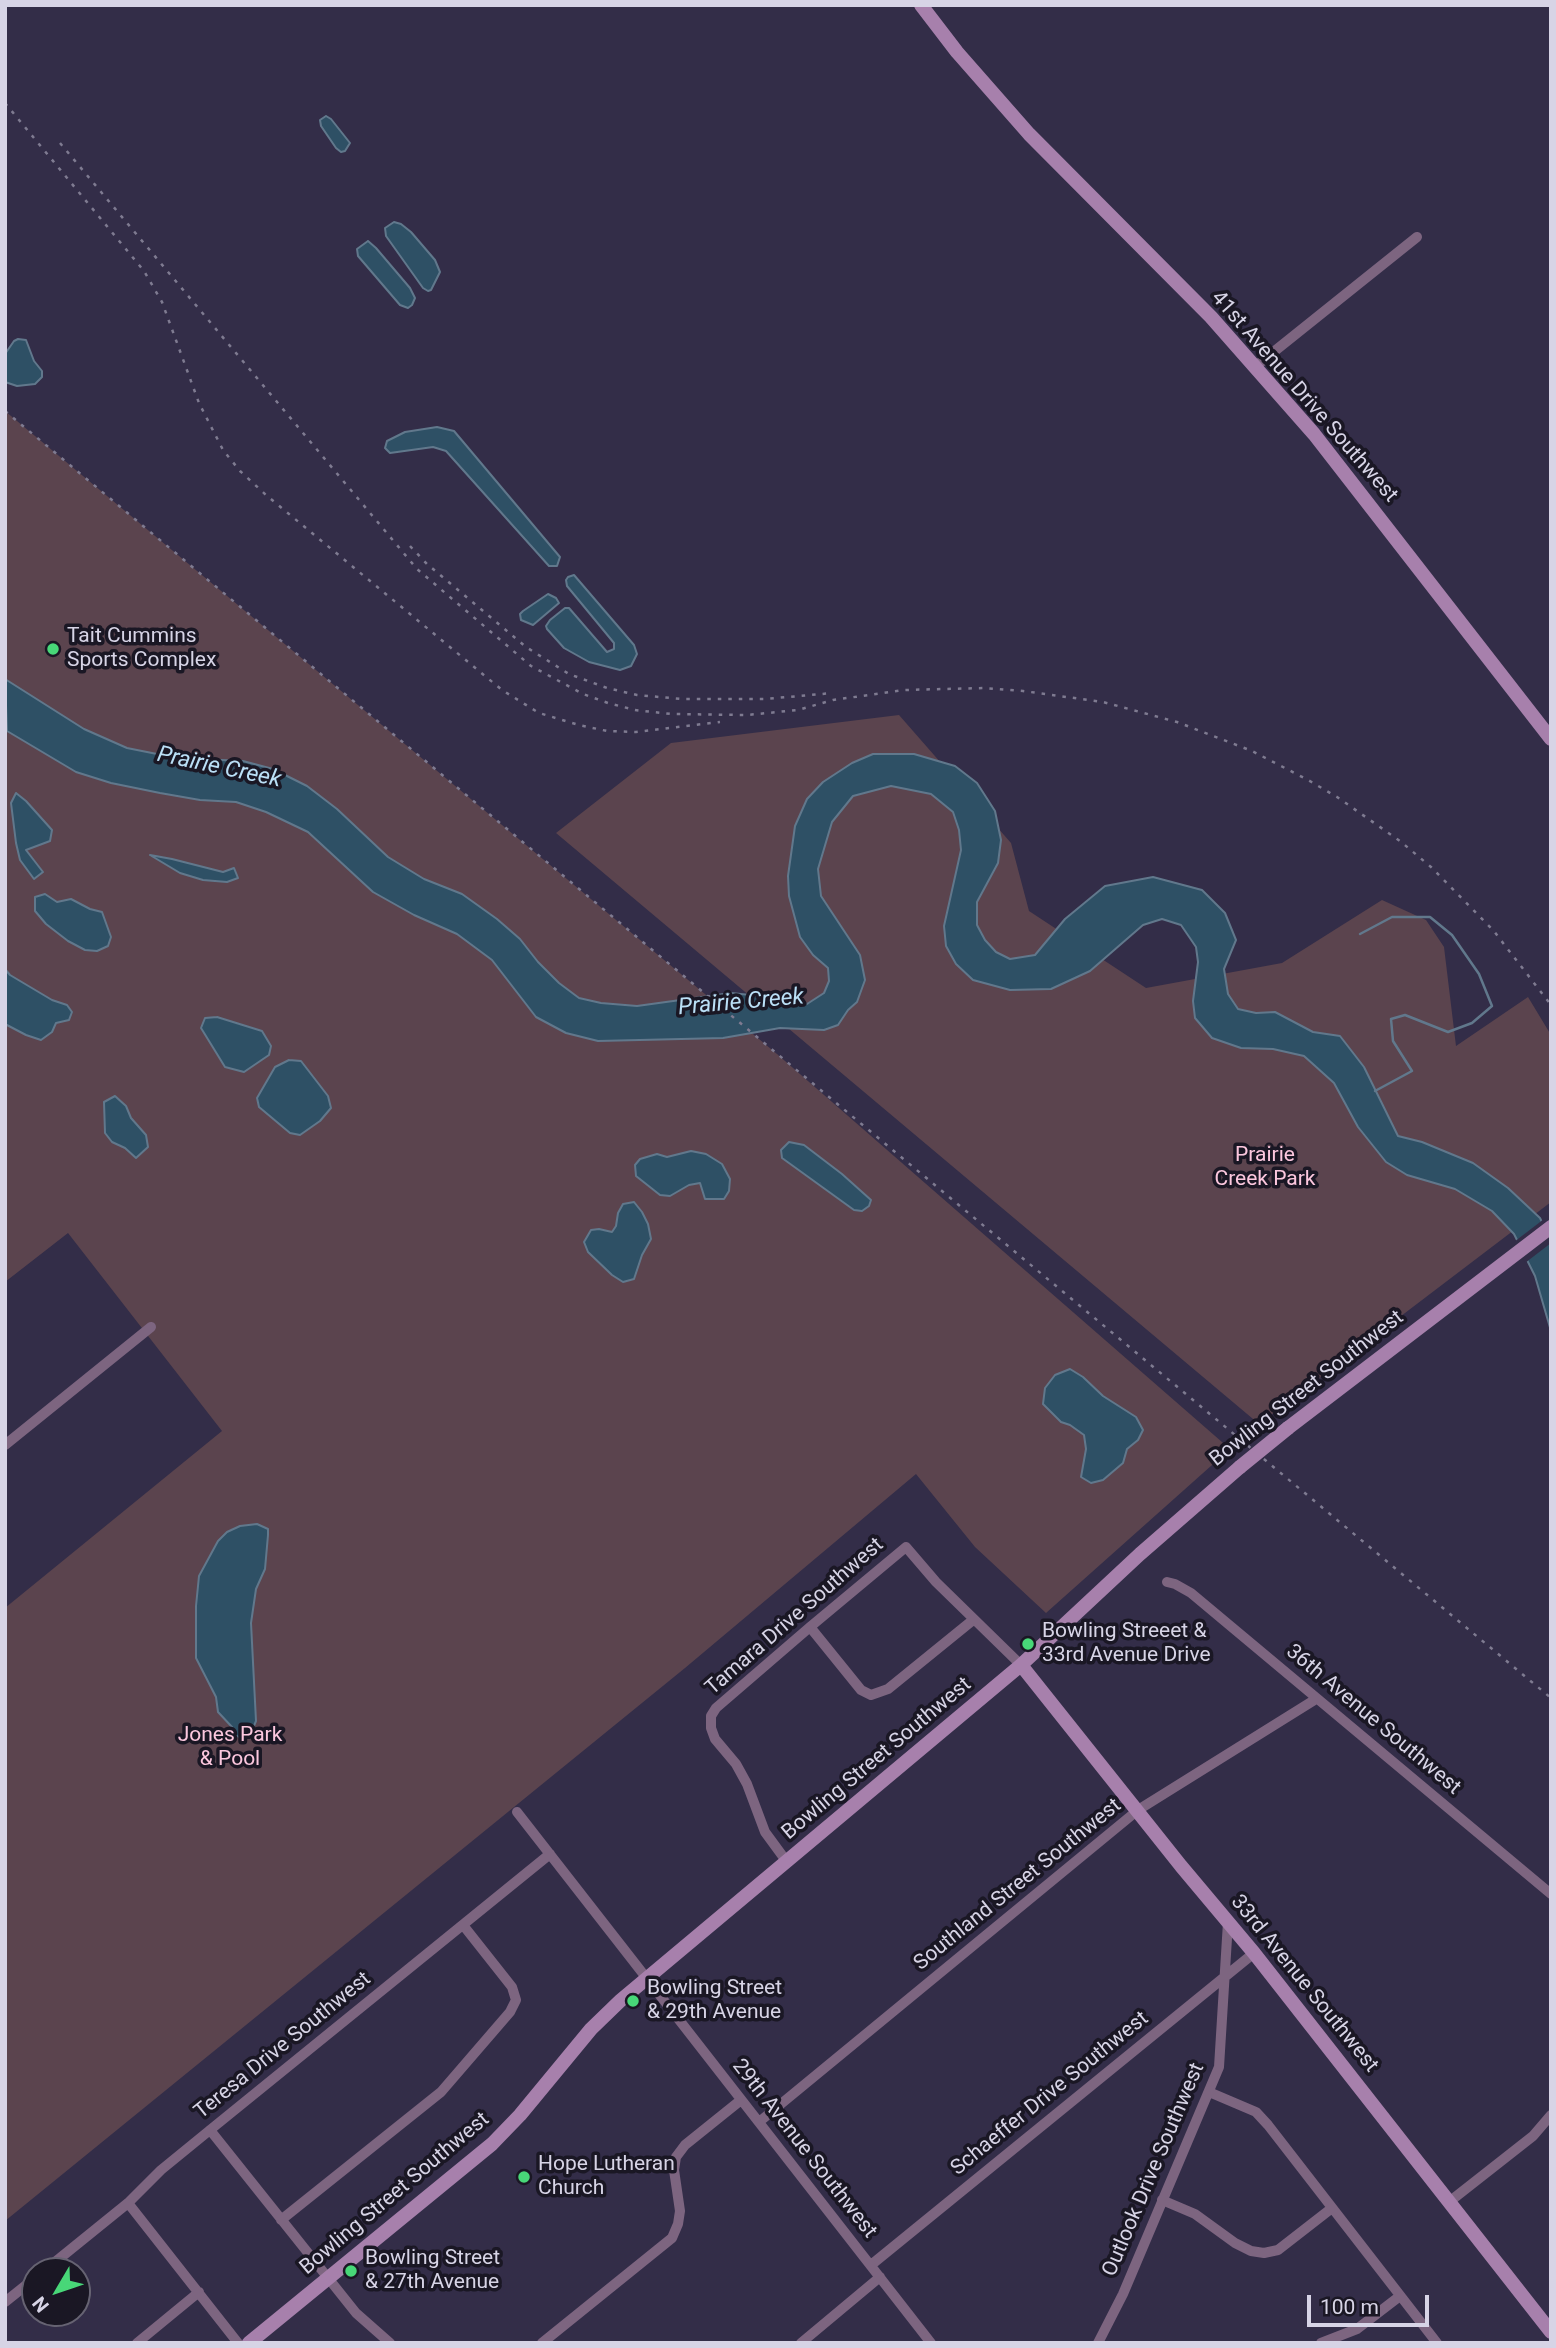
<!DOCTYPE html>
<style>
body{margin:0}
#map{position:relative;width:1556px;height:2348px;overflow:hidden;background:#332d48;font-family:Roboto,sans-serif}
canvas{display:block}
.frame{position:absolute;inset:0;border:7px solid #d7d4e6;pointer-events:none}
.north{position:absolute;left:21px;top:2257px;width:70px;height:70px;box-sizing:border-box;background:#1a1724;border:2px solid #666372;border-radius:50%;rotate:231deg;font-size:19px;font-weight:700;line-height:28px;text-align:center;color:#d7d4e6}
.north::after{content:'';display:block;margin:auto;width:24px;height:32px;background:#48d778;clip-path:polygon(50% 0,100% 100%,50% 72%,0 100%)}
.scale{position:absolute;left:1307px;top:2295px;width:122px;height:32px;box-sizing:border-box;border:4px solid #d7d4e6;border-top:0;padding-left:9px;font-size:21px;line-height:24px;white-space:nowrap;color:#d7d4e6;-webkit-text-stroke:5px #1a1724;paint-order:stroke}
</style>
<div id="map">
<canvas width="1556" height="2348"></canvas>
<div class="frame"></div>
<div class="north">N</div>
<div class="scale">100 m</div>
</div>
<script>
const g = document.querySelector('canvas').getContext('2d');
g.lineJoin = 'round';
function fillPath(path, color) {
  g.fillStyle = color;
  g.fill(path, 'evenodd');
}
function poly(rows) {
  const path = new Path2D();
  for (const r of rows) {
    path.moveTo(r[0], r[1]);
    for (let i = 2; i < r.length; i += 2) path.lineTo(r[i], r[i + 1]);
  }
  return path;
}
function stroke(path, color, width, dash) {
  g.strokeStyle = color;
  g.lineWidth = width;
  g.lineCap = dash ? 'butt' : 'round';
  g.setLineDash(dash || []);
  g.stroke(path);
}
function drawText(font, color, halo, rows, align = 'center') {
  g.font = font + ' Roboto,sans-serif';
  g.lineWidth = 7;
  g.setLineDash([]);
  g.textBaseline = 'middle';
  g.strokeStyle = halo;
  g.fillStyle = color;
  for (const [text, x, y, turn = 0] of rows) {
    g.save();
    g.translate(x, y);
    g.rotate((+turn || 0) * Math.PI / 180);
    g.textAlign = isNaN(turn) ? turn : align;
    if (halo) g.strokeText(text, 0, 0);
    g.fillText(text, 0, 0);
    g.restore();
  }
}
fillPath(poly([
 [5,411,777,1054,1230,1449,1046,1613,975,1547,916,1474,685,1668,5,2221,5,1608,222,1431,68,1233,5,1282],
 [899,715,1011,843,1029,911,1146,988,1282,963,1382,900,1426,920,1444,947,1456,1046,1528,997,1551,1035,1551,1202,1259,1424,556,833,671,743]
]), '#5b444e');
const water = poly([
 [326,116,331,119,350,143,345,151,341,152,336,148,321,126,320,120,326,116],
 [394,222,401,224,411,232,435,260,440,272,431,290,428,291,423,288,386,236,385,228,394,222],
 [368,241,376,248,410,288,415,298,412,305,408,308,400,305,358,256,357,249,368,241],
 [18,339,26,340,34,361,42,371,42,377,35,384,17,386,5,382,5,354,14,341,18,339],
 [437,427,454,431,560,557,557,566,549,566,446,451,433,447,390,453,385,448,387,441,405,432,437,427],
 [574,575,634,645,637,654,631,666,620,670,589,662,564,648,547,629,546,626,550,620,565,608,569,608,607,652,614,649,614,643,567,586,566,580,568,577,574,575],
 [548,594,556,598,559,603,533,625,521,620,520,614,523,611,548,594],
 [5,679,84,729,127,748,177,758,243,761,273,769,307,786,337,809,388,857,424,879,462,894,497,919,520,939,538,962,559,983,579,998,601,1003,637,1006,731,993,780,998,807,1004,824,993,829,981,828,968,813,955,800,937,789,896,788,876,795,826,807,799,823,782,852,763,873,754,914,754,955,766,977,783,995,811,1001,840,998,863,977,902,977,925,985,940,996,952,1010,959,1035,955,1065,919,1105,886,1153,877,1202,890,1225,913,1236,940,1224,969,1228,994,1238,1009,1256,1013,1275,1012,1313,1032,1340,1036,1364,1067,1398,1136,1422,1142,1473,1163,1508,1188,1540,1218,1551,1241,1551,1331,1535,1276,1514,1234,1492,1211,1455,1189,1407,1175,1386,1162,1358,1127,1334,1083,1304,1056,1273,1049,1241,1048,1212,1038,1195,1018,1193,1001,1198,962,1196,947,1181,925,1162,919,1143,925,1090,971,1051,989,1010,990,973,980,956,964,946,946,944,926,961,850,959,830,953,812,931,794,891,786,853,796,832,822,818,869,821,896,860,955,865,980,857,1002,848,1010,838,1025,824,1030,780,1028,723,1038,598,1041,566,1033,536,1017,492,960,457,934,414,915,373,892,308,832,266,812,236,802,200,800,160,793,111,783,76,772,7,731,5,679],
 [16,793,26,801,52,830,50,841,26,850,43,872,34,879,20,860,16,843,11,803,16,793],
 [150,855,172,859,223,872,234,868,238,878,227,882,203,880,180,873,150,855],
 [45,894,57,902,71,899,90,909,102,912,111,937,108,946,97,951,85,950,68,941,46,924,35,911,35,897,45,894],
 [5,969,10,975,52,1000,67,1005,72,1012,69,1020,56,1023,52,1032,41,1040,26,1035,5,1024,5,969],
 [217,1017,262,1031,271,1046,269,1055,244,1072,225,1067,201,1028,205,1018,217,1017],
 [289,1060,301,1061,328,1096,331,1108,320,1121,300,1135,290,1133,259,1107,257,1098,275,1067,289,1060],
 [115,1096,126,1106,131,1118,146,1135,148,1147,136,1158,125,1148,112,1142,105,1133,104,1102,115,1096],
 [789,1142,804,1145,842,1174,871,1200,869,1206,862,1211,854,1210,782,1158,781,1150,789,1142],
 [691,1151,706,1154,722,1164,730,1179,729,1191,724,1199,705,1199,700,1183,689,1185,670,1196,660,1195,636,1176,635,1165,640,1159,657,1154,667,1157,691,1151],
 [634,1202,642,1212,648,1224,651,1239,642,1255,634,1279,623,1282,612,1275,588,1252,584,1242,591,1230,599,1229,612,1232,616,1226,618,1213,623,1204,634,1202],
 [1070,1369,1083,1377,1103,1396,1136,1417,1143,1430,1138,1440,1127,1449,1123,1463,1103,1480,1091,1483,1081,1477,1086,1449,1084,1435,1070,1425,1061,1422,1043,1404,1045,1388,1055,1375,1070,1369],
 [257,1524,268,1529,268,1535,265,1569,256,1589,251,1623,256,1721,251,1733,242,1739,232,1733,232,1727,218,1712,216,1697,196,1658,196,1606,199,1576,218,1541,227,1532,240,1526,257,1524]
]);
fillPath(water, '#2e5065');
stroke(water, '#61788c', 2);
fillPath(poly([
 [1544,1219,1551,1233,1551,1243,1525,1263,1514,1242]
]), '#332d48');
stroke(poly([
 [1360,934,1392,917,1430,917,1452,935,1479,974,1492,1006,1472,1023,1448,1032,1405,1015,1391,1019,1393,1041,1412,1071,1375,1091]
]), '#61788c', 2.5);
stroke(poly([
 [1256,366,1417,237],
 [5,1445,151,1327],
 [1167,1582,1175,1584,1191,1593,1551,1894],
 [810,1627,861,1690,871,1695,888,1689,973,1620],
 [517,1812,931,2343],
 [787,1862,765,1832,747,1784,736,1764,715,1739,711,1728,711,1716,716,1708,810,1627,906,1547,936,1582,1021,1665],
 [1209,2092,1256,2112,1268,2125,1437,2343],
 [759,2122,1138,1810,1316,1699],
 [210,2130,356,2313,390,2343],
 [1162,2200,1195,2214,1235,2243,1251,2251,1264,2253,1278,2250,1332,2208],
 [1449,2202,1533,2136,1551,2115],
 [128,2203,238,2343],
 [281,2220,441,2092,510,2012,516,2000,512,1987,463,1925],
 [871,2265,1254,1953],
 [44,2271,128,2203,161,2170,210,2130,550,1854],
 [5,2302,35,2278],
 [137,2343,199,2292],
 [542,2343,672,2238,678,2224,680,2211,674,2170,676,2157,685,2145,741,2100],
 [801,2343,880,2277],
 [1098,2343,1123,2294,1219,2067,1228,1922],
 [1321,2343,1357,2329,1400,2296]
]), '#7d6580', 10);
stroke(poly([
 [921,5,957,52,1029,134,1211,317,1314,434,1551,739],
 [1288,1428,1551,1227],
 [1021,1665,1181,1866,1254,1953,1551,2332],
 [249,2343,492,2144,520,2115,591,2029,621,2000,1021,1665,1140,1554,1240,1467]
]), '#a780ac', 14);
stroke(poly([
 [5,103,144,271,162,302,199,403,223,450,240,471,266,495,502,690,539,713,579,725,607,731,636,732,720,722],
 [60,143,417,569,531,666,583,694,608,703,635,710,671,714,747,715,798,710,833,700,904,690,984,688,1023,691,1103,702,1177,722,1252,751,1308,780,1337,797,1400,841,1431,867,1493,930,1551,1005],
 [5,411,1551,1698],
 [410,546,427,564,526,647,569,674,607,688,637,695,682,699,765,699,833,693]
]), '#7f7b91', 2.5, [3.5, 7]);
stroke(poly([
 [1240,1467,1288,1428]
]), '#a780ac', 14);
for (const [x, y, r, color] of [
 [53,649,7,"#48d778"],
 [1028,1644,7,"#48d778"],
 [633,2001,7,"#48d778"],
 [524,2177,7,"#48d778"],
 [351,2271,7,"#48d778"]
]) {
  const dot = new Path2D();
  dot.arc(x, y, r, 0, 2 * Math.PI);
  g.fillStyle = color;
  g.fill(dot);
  stroke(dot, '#1a1724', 2.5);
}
drawText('21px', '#d7d4e6', '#1a1724', [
 ["41st Avenue Drive Southwest",1304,397,49],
 ["Bowling Street Southwest",1307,1389,-38],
 ["Tamara Drive Southwest",795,1617,-41],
 ["36th Avenue Southwest",1373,1720,40],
 ["Bowling Street Southwest",877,1759,-40],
 ["Southland Street Southwest",1018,1885,-39],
 ["33rd Avenue Southwest",1304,1984,51],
 ["Teresa Drive Southwest",283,2046,-39],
 ["Schaeffer Drive Southwest",1050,2094,-39],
 ["29th Avenue Southwest",804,2149,52],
 ["Outlook Drive Southwest",1154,2170,-67],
 ["Bowling Street Southwest",395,2194,-40]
]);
drawText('21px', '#d7d4e6', '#1a1724', [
 ["Tait Cummins",67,637],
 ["Sports Complex",67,661],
 ["Bowling Streeet &",1042,1632],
 ["33rd Avenue Drive",1042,1656],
 ["Bowling Street",647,1989],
 ["& 29th Avenue",647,2013],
 ["Hope Lutheran",538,2165],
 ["Church",538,2189],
 ["Bowling Street",365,2259],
 ["& 27th Avenue",365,2283]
], 'left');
drawText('21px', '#fcc7de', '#1a1724', [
 ["Prairie",1265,1156],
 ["Creek Park",1265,1180],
 ["Jones Park",230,1736],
 ["& Pool",230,1760]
]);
drawText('italic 23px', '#bbe0f7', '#1a1724', [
 ["Prairie Creek",219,768,12],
 ["Prairie Creek",741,1003,-5]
]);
</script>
